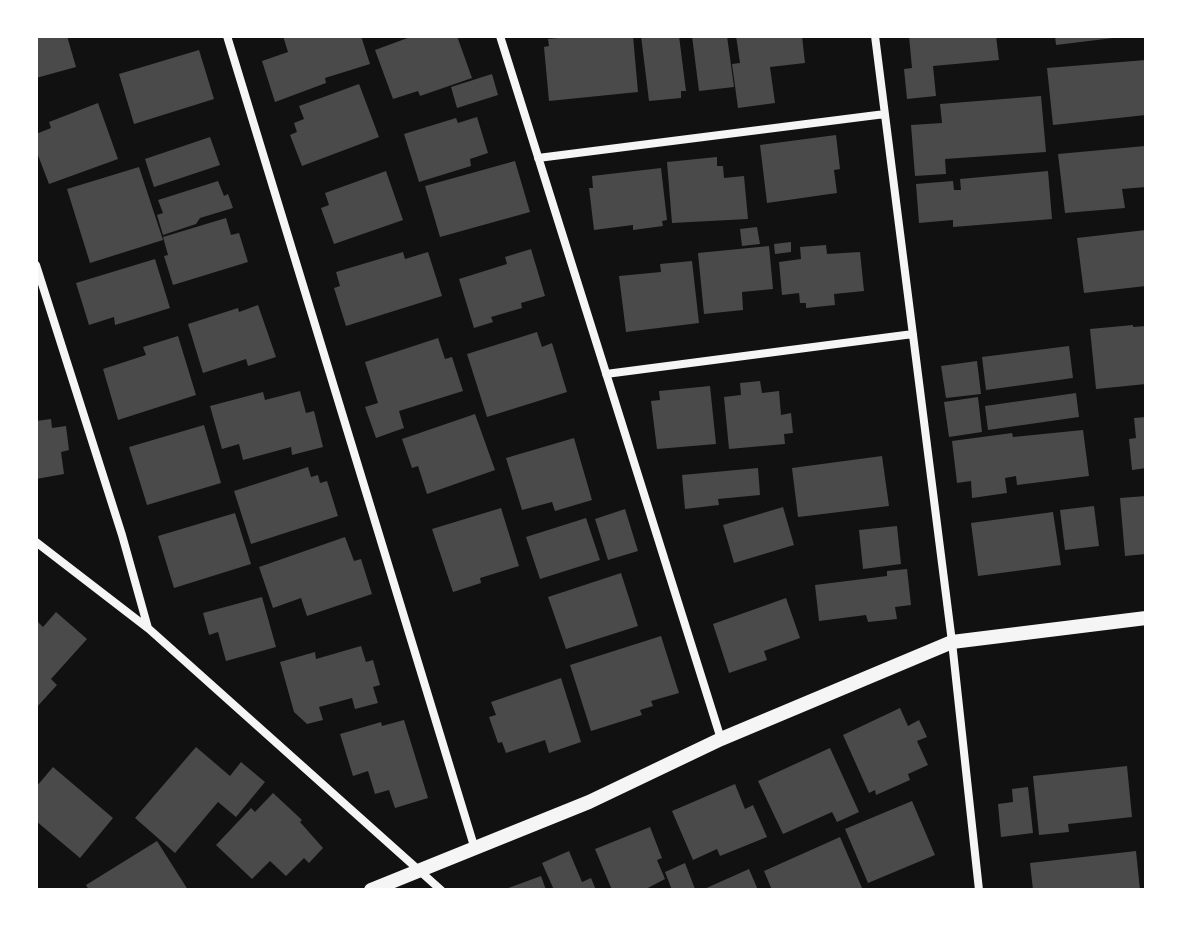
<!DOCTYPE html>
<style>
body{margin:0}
#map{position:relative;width:1182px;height:926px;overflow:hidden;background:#111;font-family:Literata,serif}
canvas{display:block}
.frame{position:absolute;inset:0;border:38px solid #fff;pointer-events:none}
</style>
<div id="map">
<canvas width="1182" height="926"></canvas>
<div class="frame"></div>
</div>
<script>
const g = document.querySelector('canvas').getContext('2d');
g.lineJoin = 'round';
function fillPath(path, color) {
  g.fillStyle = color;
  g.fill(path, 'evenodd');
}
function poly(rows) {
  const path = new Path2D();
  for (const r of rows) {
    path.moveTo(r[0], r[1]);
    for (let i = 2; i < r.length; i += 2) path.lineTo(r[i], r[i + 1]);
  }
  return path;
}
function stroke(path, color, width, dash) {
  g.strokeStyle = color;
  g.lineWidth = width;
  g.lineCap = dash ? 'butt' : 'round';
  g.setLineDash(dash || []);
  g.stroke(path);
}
fillPath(poly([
 [36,36,67,36,76,67,36,78],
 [283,36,361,36,370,64,325,78,326,83,275,102,262,61,288,52],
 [413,36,457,36,472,78,420,96,418,91,393,99,375,50],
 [577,36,633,36,638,92,549,101,544,47,549,46,548,39],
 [641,36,679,36,686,91,681,91,681,98,649,101],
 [692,36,727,36,734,87,699,91],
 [736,36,802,36,805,63,770,67,775,103,738,108,732,64,740,63],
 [909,36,996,36,999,60,933,66,936,96,907,99,904,69,912,68],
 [1055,36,1113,36,1113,38,1056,45],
 [199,50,214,99,134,124,119,74],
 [1146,60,1146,115,1053,125,1047,68],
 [492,74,498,95,457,108,451,87],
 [359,84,379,137,302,166,290,135,297,132,294,123,304,119,299,106],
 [1041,96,1046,152,945,159,946,174,915,176,911,125,942,123,940,104],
 [98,103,118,159,49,184,36,150,36,134,51,128,49,122],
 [477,117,488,153,470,159,471,166,419,182,404,134,456,118,458,123],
 [836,135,840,169,834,170,837,193,767,203,760,145],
 [210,137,220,165,154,187,145,159],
 [1145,146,1146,187,1122,189,1125,208,1065,213,1058,154],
 [717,157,717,166,723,166,724,178,744,176,748,219,672,223,667,162],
 [515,161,530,212,440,237,425,186],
 [139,167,163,240,90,263,67,189],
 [661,168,667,220,662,221,663,226,633,230,633,225,594,230,589,188,593,188,592,176],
 [386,171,403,220,334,244,321,208,329,205,325,193],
 [1048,171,1052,219,953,227,953,220,919,223,916,184,953,181,954,190,961,190,960,179],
 [218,181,224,196,228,194,233,208,200,218,196,224,163,235,157,215,163,213,158,200],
 [226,218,231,235,239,233,248,262,173,285,164,256,168,255,163,237],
 [757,227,760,244,742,246,740,229],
 [1146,230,1146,286,1084,293,1077,238],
 [791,242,791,252,775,254,774,244],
 [826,245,827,254,860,252,864,291,834,294,835,305,806,308,806,303,800,303,799,293,782,295,779,262,801,259,800,247],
 [769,246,773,289,742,292,743,310,704,314,698,253],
 [531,249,545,296,521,303,522,308,491,317,493,322,474,328,459,279,507,264,505,257],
 [403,252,405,259,428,252,442,296,346,326,334,288,340,286,336,272],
 [155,259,170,308,115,325,114,317,89,325,76,283],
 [692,261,699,323,626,332,619,276,661,272,660,264],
 [258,305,276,357,248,366,246,359,203,373,188,324,238,308,239,312],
 [1133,325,1133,327,1146,326,1146,384,1096,389,1090,329],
 [537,332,542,347,552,343,567,392,487,417,467,354],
 [178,336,196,395,118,420,103,369,146,355,143,347],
 [438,338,445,359,452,357,463,391,399,411,404,428,376,438,365,407,378,403,365,362],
 [1069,346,1073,378,986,390,982,357],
 [977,361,981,394,946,398,941,366],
 [760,381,762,393,779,391,781,415,791,413,793,433,784,434,785,444,729,449,724,397,741,395,740,383],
 [710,386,716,444,657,449,651,401,660,400,659,391],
 [300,391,306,413,314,411,323,447,292,455,291,447,243,460,239,444,222,449,210,406,263,392,265,400],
 [1076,393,1079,417,988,430,985,406],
 [978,397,982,432,949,437,944,402],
 [475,414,495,470,427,494,418,466,412,468,402,439],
 [1146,417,1146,468,1132,470,1129,439,1136,438,1134,418],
 [51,419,52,428,66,426,69,450,61,452,64,474,36,479,36,421],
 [204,425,221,483,147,505,129,447],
 [1083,430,1089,476,1017,485,1016,476,1005,478,1007,493,972,498,971,481,957,483,952,441,1012,433,1013,437],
 [574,438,592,500,555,511,552,502,522,510,506,458],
 [882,456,889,506,798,517,792,468],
 [308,467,311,477,318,475,320,483,327,481,338,516,251,544,234,491],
 [758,468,760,495,718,499,719,505,685,509,682,475],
 [1146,496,1146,554,1125,556,1120,498],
 [1094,506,1099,546,1065,550,1060,510],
 [783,507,794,545,734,563,723,525],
 [501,508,519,566,480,578,481,583,453,592,432,529],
 [625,509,638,551,608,560,595,519],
 [1053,512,1061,565,978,576,971,523],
 [235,513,251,564,174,588,158,536],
 [586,518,600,560,540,579,526,537],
 [897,526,901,564,863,569,859,530],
 [345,537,354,561,361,559,372,594,307,616,301,598,273,608,259,567],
 [907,569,911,605,895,607,897,619,868,622,866,615,819,621,815,585,887,576,887,571],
 [621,573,638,626,566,649,548,597],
 [262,597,276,647,226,661,218,632,209,635,203,613],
 [786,598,800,638,764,651,767,660,729,673,713,624],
 [56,612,87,639,51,679,57,685,36,708,36,620,43,627],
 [661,636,679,693,651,701,653,706,640,710,642,715,591,731,570,665],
 [361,646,366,662,373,660,380,685,373,687,378,703,355,709,352,698,319,707,323,720,307,724,294,712,280,662,315,652,316,659],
 [561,678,581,742,549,753,545,740,506,753,502,742,498,743,489,717,496,715,491,702],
 [900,708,908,726,919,720,927,737,917,741,928,765,908,774,910,780,876,795,875,790,869,793,843,735],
 [404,720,428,798,395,808,389,790,375,794,368,771,353,776,340,734,381,722,382,726],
 [196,747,230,776,241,762,265,782,236,817,218,802,175,853,135,818],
 [830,748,859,812,837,822,832,812,783,834,758,781],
 [1127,766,1132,817,1068,824,1069,832,1039,835,1033,776],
 [53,767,113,818,80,858,36,821,36,787],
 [735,784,745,809,753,805,767,837,720,856,717,849,693,860,672,811],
 [1028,787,1033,833,1001,837,998,804,1013,802,1012,789],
 [273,793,302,820,300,822,323,848,309,863,304,858,286,876,270,861,252,879,216,845,251,808,255,812],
 [912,801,935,855,868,883,845,829],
 [650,827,662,858,657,860,665,879,644,890,612,890,595,849],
 [840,837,862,888,772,890,764,871],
 [157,841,188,890,89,890,86,885],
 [569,851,582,882,591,878,596,890,554,890,542,863],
 [1136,851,1140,890,1033,890,1030,863],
 [685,863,695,889,672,890,665,872],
 [749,869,758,890,702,890],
 [541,876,546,890,503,890]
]), '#4a4a4a');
stroke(poly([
 [227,36,474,846],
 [500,36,721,739],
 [875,36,952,642,979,890],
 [538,158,885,114],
 [36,265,122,535,148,628],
 [606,374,913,334],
 [36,542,149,629,441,890]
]), '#f5f5f5', 8);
stroke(poly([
 [371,890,589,802,721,739,952,642,1146,618]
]), '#f5f5f5', 14);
</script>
